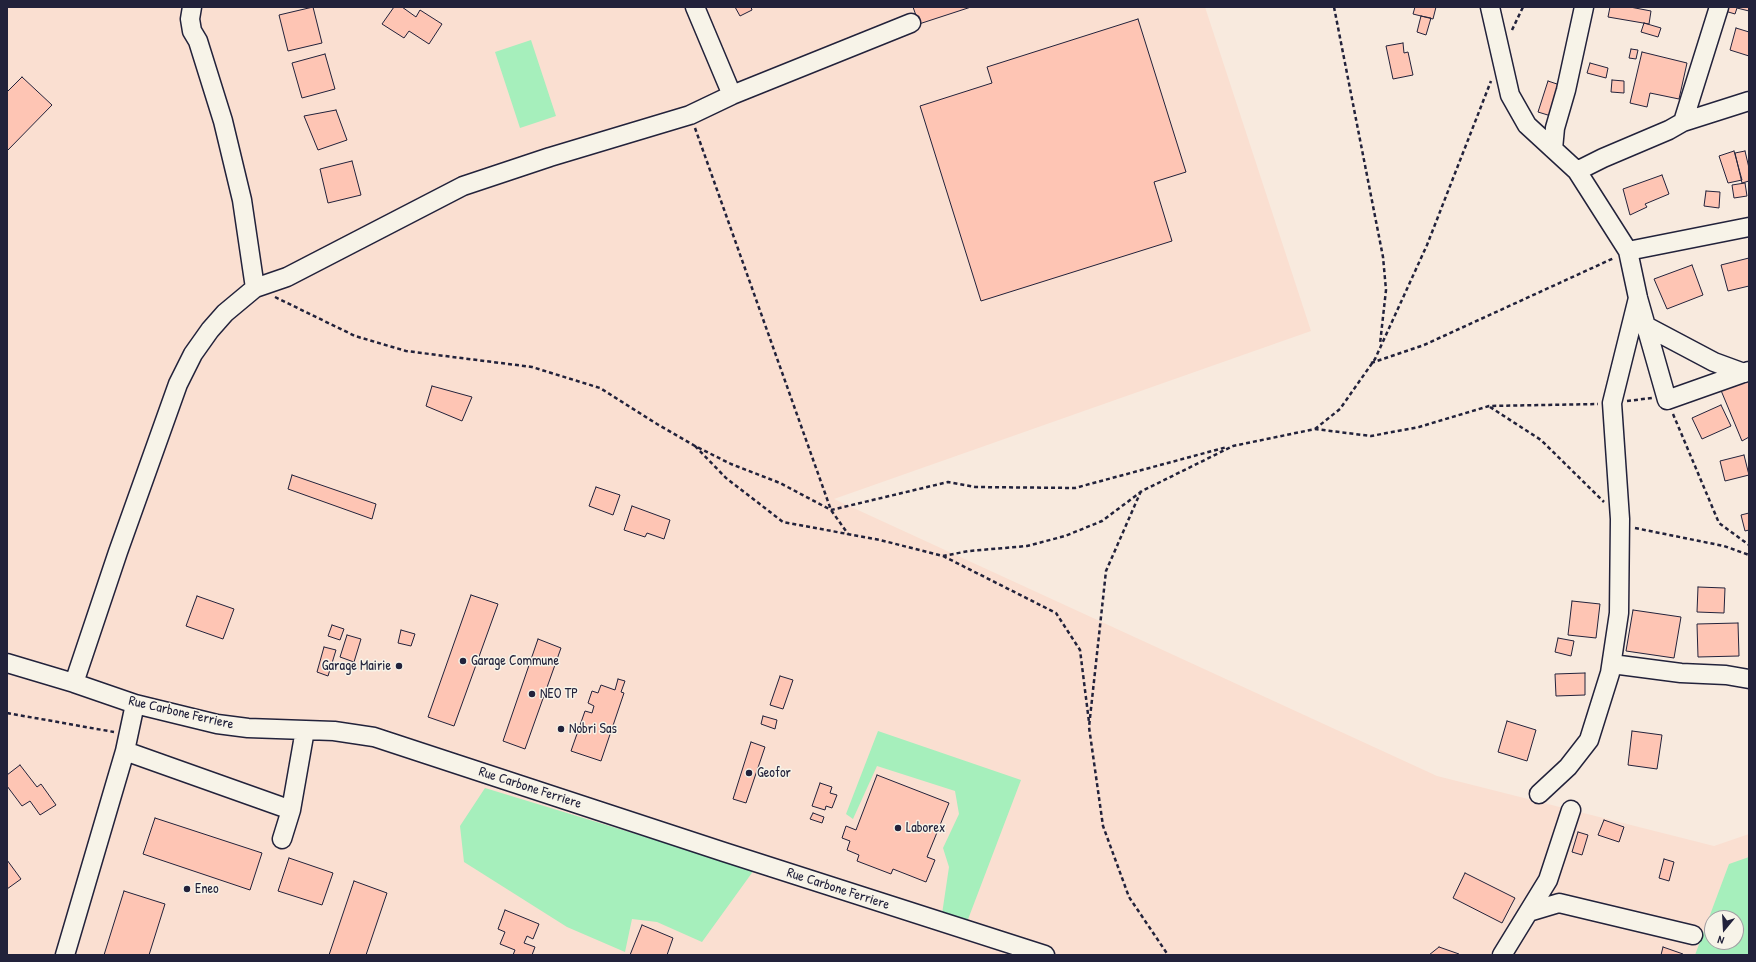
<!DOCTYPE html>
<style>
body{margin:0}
#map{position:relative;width:1756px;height:962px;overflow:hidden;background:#f8eade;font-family:"Patrick Hand",sans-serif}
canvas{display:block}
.frame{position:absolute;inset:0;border:8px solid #22223b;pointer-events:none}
.north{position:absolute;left:1704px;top:910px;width:40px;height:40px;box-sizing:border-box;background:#f7f3e8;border:1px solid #a29fa3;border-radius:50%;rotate:198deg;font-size:11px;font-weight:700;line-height:16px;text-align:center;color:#22223b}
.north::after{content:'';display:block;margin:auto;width:14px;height:18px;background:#22223b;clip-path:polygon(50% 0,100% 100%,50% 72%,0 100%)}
</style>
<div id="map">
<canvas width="1756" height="962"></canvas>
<div class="frame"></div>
<div class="north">N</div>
</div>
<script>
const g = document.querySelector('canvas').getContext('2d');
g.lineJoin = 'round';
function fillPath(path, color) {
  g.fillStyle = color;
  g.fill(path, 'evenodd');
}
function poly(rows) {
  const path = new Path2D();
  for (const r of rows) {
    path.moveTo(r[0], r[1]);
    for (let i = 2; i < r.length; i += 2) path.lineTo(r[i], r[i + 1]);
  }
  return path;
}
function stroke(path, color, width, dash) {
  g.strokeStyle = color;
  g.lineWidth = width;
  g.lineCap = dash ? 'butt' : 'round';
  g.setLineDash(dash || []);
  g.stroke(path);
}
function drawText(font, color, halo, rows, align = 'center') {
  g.font = font + ' "Patrick Hand",sans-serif';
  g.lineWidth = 3;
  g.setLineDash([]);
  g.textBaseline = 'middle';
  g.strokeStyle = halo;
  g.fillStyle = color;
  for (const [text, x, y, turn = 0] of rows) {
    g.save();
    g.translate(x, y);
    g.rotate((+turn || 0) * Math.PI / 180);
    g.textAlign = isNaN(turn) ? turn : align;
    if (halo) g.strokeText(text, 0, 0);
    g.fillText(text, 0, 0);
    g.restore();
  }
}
fillPath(poly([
 [7,7,1205,7,1311,331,834,499,1437,776,1714,846,1749,834,1749,955,7,955],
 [1712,918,1736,918,1736,942,1712,942]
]), '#fadfd1');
fillPath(poly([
 [531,40,556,116,520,128,495,52],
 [878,731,1021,780,967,922,942,914,949,867,943,848,959,814,955,791,877,766,853,819,846,814],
 [485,788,754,870,702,942,657,922,632,919,625,952,567,927,464,862,460,826],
 [1749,857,1749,955,1695,955,1729,864],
 [1712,918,1736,918,1736,942,1712,942]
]), '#a6efbc');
const building = poly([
 [313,7,322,43,288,51,279,15,313,7],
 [394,7,402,7,416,17,420,10,442,24,429,44,409,31,404,38,382,24,394,7],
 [735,7,751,7,752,10,740,16,735,7],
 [913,7,971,7,919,24,913,7],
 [1415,7,1436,7,1433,19,1413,14,1415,7],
 [1610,7,1630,7,1651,11,1649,24,1608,17,1610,7],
 [1727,7,1749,7,1749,11,1737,8,1735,14,1725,11,1727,7],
 [1421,16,1431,18,1426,35,1417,32,1421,16],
 [1138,19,1186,172,1154,182,1172,241,981,301,920,106,992,83,987,67,1138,19],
 [1644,23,1661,28,1658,37,1641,32,1644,23],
 [1736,28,1749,32,1749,56,1730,50,1736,28],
 [1403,43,1404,53,1408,52,1413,75,1393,79,1386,46,1403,43],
 [1631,49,1638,50,1636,59,1629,58,1631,49],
 [1642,52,1687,63,1679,99,1650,93,1647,107,1630,103,1642,52],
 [325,54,335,89,302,98,292,63,325,54],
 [1590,63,1608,68,1606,78,1587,73,1590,63],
 [22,77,52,105,7,151,7,92,22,77],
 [1612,80,1624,81,1624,93,1611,92,1612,80],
 [1548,81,1560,85,1551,116,1538,112,1548,81],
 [336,110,347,140,318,150,304,116,336,110],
 [1734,151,1742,180,1728,183,1719,156,1734,151],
 [1745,151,1749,168,1749,181,1742,183,1735,153,1745,151],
 [352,161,361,195,328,203,320,169,352,161],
 [1662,175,1669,194,1645,204,1647,207,1630,215,1623,189,1662,175],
 [1745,183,1747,196,1734,198,1732,185,1745,183],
 [1706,191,1720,192,1719,208,1704,206,1706,191],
 [1749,258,1749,286,1728,291,1721,265,1749,258],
 [1692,265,1703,295,1667,309,1654,279,1692,265],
 [1749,381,1749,437,1742,441,1720,388,1749,381],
 [432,386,472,397,462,421,426,406,432,386],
 [1721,405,1731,426,1702,439,1692,418,1721,405],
 [1744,455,1749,475,1725,481,1720,461,1744,455],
 [292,475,376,504,372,519,288,489,292,475],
 [596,487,620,495,613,515,589,506,596,487],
 [632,506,670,520,664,539,647,533,645,537,624,530,632,506],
 [1749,513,1749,530,1745,531,1741,515,1749,513],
 [1698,587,1725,588,1724,613,1697,612,1698,587],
 [471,595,498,604,454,726,428,717,471,595],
 [197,596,234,609,223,639,186,626,197,596],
 [1572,601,1600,604,1596,638,1568,635,1572,601],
 [1633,610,1681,617,1674,658,1626,651,1633,610],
 [1738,623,1739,656,1698,657,1697,624,1738,623],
 [332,625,344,629,340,640,328,636,332,625],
 [401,630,415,634,411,646,398,643,401,630],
 [347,635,361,639,354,662,340,657,347,635],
 [1558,638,1574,641,1571,656,1555,652,1558,638],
 [538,639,561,648,525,749,503,741,538,639],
 [324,647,336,650,328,676,317,672,324,647],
 [1585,673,1585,695,1556,696,1555,674,1585,673],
 [780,676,793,680,783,709,770,705,780,676],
 [618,679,625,681,621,692,624,693,601,761,571,751,585,711,592,713,594,706,588,703,592,691,598,693,601,685,615,690,618,679],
 [763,716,777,720,775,729,761,724,763,716],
 [1507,721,1536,730,1527,761,1498,752,1507,721],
 [1632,731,1662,735,1657,769,1628,765,1632,731],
 [751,742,765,747,746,803,733,799,751,742],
 [20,765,37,787,41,784,56,805,40,815,30,801,22,806,7,786,7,775,20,765],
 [877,775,949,803,927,857,935,860,926,882,893,869,891,874,857,861,859,855,847,850,850,841,842,838,846,826,856,830,877,775],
 [820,783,832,787,830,793,837,795,832,808,826,806,825,810,812,806,820,783],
 [813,813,824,817,822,823,810,819,813,813],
 [155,818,262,853,250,890,143,854,155,818],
 [1604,820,1624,827,1619,842,1598,835,1604,820],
 [1578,832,1588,835,1582,855,1572,852,1578,832],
 [289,858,333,873,322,905,278,891,289,858],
 [1664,859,1674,862,1669,881,1659,878,1664,859],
 [7,860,21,879,7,889,7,860],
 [1465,873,1515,898,1502,923,1453,898,1465,873],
 [354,881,387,893,366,955,329,955,354,881],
 [124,891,165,904,149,955,104,955,124,891],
 [505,910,539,924,533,939,527,936,524,943,535,947,532,955,513,955,515,950,500,944,505,932,498,929,505,910],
 [642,925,673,938,667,955,630,955,642,925],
 [1439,947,1459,954,1460,955,1429,955,1439,947],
 [1663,947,1683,954,1683,955,1661,955,1663,947]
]);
fillPath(building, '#fec5b4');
stroke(building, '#22223b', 1);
const minor = poly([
 [192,7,190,19,192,31,198,41,223,121,242,200,255,288],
 [695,7,732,95],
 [1490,7,1510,95,1527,125,1577,171,1628,251,1638,298,1667,400,1749,371],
 [1683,122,1719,7],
 [1553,149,1555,128,1566,90,1584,7],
 [1577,171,1603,158,1669,130,1683,122,1749,101],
 [1628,251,1749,227],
 [1646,326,1714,362,1744,373],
 [7,663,74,683,135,704,217,724,248,728,334,731,374,737,724,852,1045,955],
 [1612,664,1681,673,1726,675,1749,679],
 [74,683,118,552,178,384,193,354,210,330,225,313,255,288,287,277,463,186,550,157,690,115,732,95,911,23],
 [125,751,291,810],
 [1539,794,1568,767,1589,740,1610,673,1619,613,1620,519,1612,403,1638,298],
 [282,839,291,810,305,730],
 [1529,912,1559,903,1693,935],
 [65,955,125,751,135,704],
 [1502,955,1548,880,1571,810]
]);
stroke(minor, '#22223b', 21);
stroke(poly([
 [1334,7,1383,257,1386,290,1380,344],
 [1512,30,1523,7],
 [695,128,831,510,848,534],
 [275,297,355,336,406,351,532,367,600,388,657,424,695,446,731,464,780,483,831,510,948,482,975,487,1075,488,1227,447],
 [1371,363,1424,345,1614,258],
 [1627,401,1652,398],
 [1490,407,1541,440,1604,502],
 [1673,414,1719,523,1749,545],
 [1315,429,1340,409,1375,359,1427,245,1491,81],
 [695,446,726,478,783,522,880,540,943,556,969,551,1027,546,1065,536,1102,521,1142,491,1233,446,1315,429,1371,436,1419,427,1489,406,1598,404],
 [1141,491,1106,571,1089,727,1103,826,1129,897,1168,955],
 [1635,528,1724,546,1749,555],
 [943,556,1056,613,1080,650,1089,722],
 [7,713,114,732]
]), '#22223b', 2.5, [4, 3]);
stroke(minor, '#f7f3e8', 18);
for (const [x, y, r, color] of [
 [463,661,4,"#22223b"],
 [399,666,4,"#22223b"],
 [532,694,4,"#22223b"],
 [561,729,4,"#22223b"],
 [749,773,4,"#22223b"],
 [898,828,4,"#22223b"],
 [187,889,4,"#22223b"]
]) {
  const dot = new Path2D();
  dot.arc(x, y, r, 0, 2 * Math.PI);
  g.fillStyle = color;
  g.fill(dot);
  stroke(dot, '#f7f3e8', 1.5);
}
drawText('14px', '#22223b', '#f7f3e8', [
 ["Garage Commune",471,661],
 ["Garage Mairie",391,666,"right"],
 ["NEO TP",540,694],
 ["Nobri Sas",569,729],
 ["Geofor",757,773],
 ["Laborex",906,828],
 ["Eneo",195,889]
], 'left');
drawText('14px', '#22223b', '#f7f3e8', [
 ["Rue Carbone Ferriere",181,713,13],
 ["Rue Carbone Ferriere",530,788,18],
 ["Rue Carbone Ferriere",838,889,18]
]);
</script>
